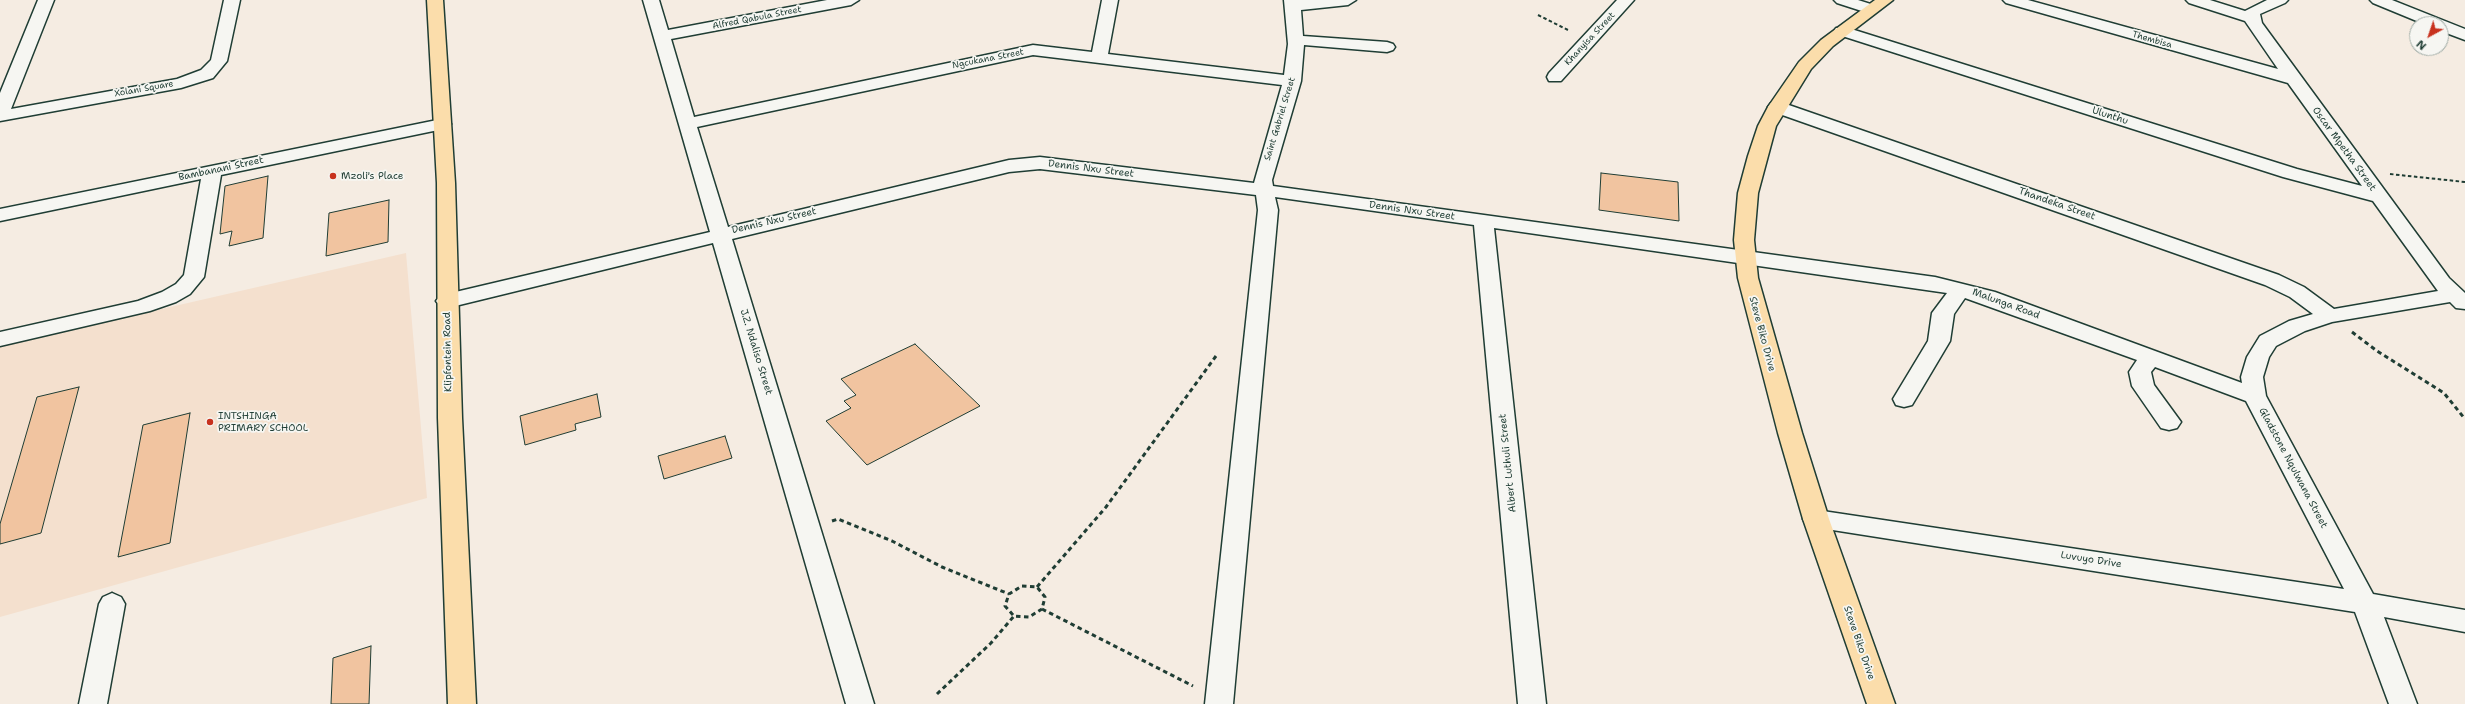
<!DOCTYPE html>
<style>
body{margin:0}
#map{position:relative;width:2465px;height:704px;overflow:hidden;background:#f5ece2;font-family:"Shantell Sans",sans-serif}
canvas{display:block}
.north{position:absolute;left:2409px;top:16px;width:40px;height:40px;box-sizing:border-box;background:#f6f6f2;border:1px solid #a0aca6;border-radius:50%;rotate:220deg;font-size:11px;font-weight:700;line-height:16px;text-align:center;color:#1f3d34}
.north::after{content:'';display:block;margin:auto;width:14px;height:18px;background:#c8321e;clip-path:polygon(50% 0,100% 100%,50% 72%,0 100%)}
</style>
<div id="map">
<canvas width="2465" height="704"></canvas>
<div class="north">N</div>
</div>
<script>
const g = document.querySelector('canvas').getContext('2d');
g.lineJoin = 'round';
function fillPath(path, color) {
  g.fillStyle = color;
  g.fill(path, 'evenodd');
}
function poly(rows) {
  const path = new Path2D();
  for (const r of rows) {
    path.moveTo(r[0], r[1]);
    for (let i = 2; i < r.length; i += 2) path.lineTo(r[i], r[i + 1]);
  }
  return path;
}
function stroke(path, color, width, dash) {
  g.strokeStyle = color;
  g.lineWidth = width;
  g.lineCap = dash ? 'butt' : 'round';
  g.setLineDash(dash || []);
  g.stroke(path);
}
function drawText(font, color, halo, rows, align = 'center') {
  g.font = font + ' "Shantell Sans",sans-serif';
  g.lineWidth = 3.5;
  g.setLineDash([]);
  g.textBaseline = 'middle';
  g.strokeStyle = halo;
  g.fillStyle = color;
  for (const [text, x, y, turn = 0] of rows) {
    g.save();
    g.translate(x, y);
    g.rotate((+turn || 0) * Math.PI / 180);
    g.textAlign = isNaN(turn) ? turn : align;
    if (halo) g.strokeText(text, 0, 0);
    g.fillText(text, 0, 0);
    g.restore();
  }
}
fillPath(poly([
 [406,253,427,498,0,617,0,346]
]), '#f4e0ce');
const building = poly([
 [1601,173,1678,182,1679,221,1599,210,1601,173],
 [268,176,263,238,229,246,232,231,220,234,225,186,268,176],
 [389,200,388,242,326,256,329,213,389,200],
 [915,344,980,406,867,465,826,421,851,408,844,401,856,395,841,379,915,344],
 [79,387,41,533,0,544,0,524,37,397,79,387],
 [597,394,601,417,575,424,576,430,525,445,520,416,597,394],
 [190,413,170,543,118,557,143,425,190,413],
 [725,436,732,458,664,479,658,456,725,436],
 [371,646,369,704,331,704,333,658,371,646]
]);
fillPath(building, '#f1c4a0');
stroke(building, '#1f3d34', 1);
const minor = poly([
 [38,0,54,0,11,109,177,79,201,70,211,60,224,0,240,0,227,61,213,78,181,88,0,121,0,93,38,0],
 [643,0,659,0,668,30,827,0,859,0,851,5,671,39,694,117,1033,45,1092,52,1102,0,1118,0,1108,54,1284,75,1288,44,1284,0,1356,0,1348,5,1301,10,1303,36,1387,42,1393,44,1395,47,1393,50,1387,52,1304,45,1301,81,1272,180,1273,186,1935,277,1995,292,2242,383,2241,377,2247,357,2260,336,2289,321,2313,314,2290,297,2265,285,1771,111,1768,107,1771,103,1777,102,1783,103,2279,275,2304,287,2334,309,2438,291,2373,201,2283,177,1836,34,1834,31,1836,28,1848,28,2297,169,2362,186,2288,83,2006,3,2003,0,2028,0,2278,69,2245,21,2189,3,2186,0,2210,0,2245,11,2267,0,2288,0,2285,3,2260,14,2262,23,2449,278,2465,293,2465,309,2456,308,2450,302,2332,322,2305,331,2276,346,2269,357,2263,377,2266,396,2373,594,2465,610,2465,632,2384,617,2417,704,2389,704,2355,612,1807,526,1803,519,1807,512,1816,510,2344,589,2246,401,2155,367,2151,372,2154,385,2181,422,2177,428,2169,430,2161,428,2132,386,2129,372,2137,360,1965,298,1954,314,1950,341,1912,405,1904,407,1896,405,1893,399,1928,341,1932,313,1947,293,1494,228,1546,704,1518,704,1474,225,1275,197,1278,210,1233,704,1205,704,1258,210,1256,195,1040,169,1009,172,732,239,874,704,846,704,713,243,447,308,440,306,436,301,440,296,447,294,710,232,643,0],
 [1033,55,1282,85,1254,183,1040,157,1009,160,728,227,697,127,1033,55],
 [1617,0,1634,0,1561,81,1549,81,1547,77,1549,73,1617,0],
 [1834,0,1858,0,1877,6,1879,9,1871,14,1837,3,1834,0],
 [2370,0,2392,0,2465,29,2465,40,2441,31,2441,24,2424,24,2373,3,2370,0],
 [442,119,448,120,451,124,448,128,221,175,204,277,190,294,176,302,150,311,0,346,0,332,138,301,162,292,176,284,184,275,201,179,0,221,0,209,442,119],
 [112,593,121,597,125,604,107,704,79,704,99,604,103,597,112,593]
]);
const major = poly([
 [427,0,443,0,455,183,462,418,476,704,448,704,438,418,437,183,427,0],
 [1875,0,1893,0,1833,46,1811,69,1776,126,1758,193,1754,240,1758,278,1802,433,1829,519,1895,704,1867,704,1803,519,1778,433,1738,278,1734,240,1738,193,1748,156,1758,126,1768,107,1799,62,1821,40,1875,0]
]);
stroke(minor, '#1f3d34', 3);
stroke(major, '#1f3d34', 3);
stroke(poly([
 [1538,15,1570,31],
 [2390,174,2465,182]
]), '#1f3d34', 2, [3.5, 2.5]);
stroke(poly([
 [2352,332,2377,351,2444,393,2465,419],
 [832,521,838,519,892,541,942,567,1009,594],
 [1022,586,1037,587,1045,597,1042,609,1029,617,1014,616,1005,606,1009,594,1022,586],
 [1037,587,1106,507,1216,356],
 [1042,609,1193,686],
 [937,694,991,643,1014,616]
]), '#1f3d34', 3, [4.5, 3.5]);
fillPath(minor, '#f6f6f2');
fillPath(major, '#fbddab');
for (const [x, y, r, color] of [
 [333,176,4,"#c8321e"],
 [210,422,4,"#c8321e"]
]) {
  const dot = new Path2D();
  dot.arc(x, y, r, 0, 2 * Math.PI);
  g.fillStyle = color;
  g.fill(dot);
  stroke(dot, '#f6f6f2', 1.5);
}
drawText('9px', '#1f3d34', '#f6f6f2', [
 ["Alfred Qabula Street",757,18,-11],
 ["Khanyisa Street",1590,39,-47],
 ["Thembisa",2152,40,16],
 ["Ngcukana Street",988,59,-11],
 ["Xolani Square",144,89,-10],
 ["Saint Gabriel Street",1280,119,-73]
]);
drawText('10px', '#1f3d34', '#f6f6f2', [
 ["Ulunthu",2110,116,18],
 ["Oscar Mpetha Street",2344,149,54],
 ["Bambanani Street",221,169,-12],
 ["Dennis Nxu Street",1091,169,7],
 ["Thandeka Street",2057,204,19],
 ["Dennis Nxu Street",1412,211,8],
 ["Dennis Nxu Street",774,221,-13],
 ["Malunga Road",2006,304,20],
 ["Steve Biko Drive",1762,334,75],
 ["Klipfontein Road",448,352,-91],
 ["J.Z. Ndaliso Street",756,352,73],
 ["Albert Luthuli Street",1508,463,-96],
 ["Gladstone Nqulwana Street",2293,468,62],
 ["Luvuyo Drive",2091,560,9],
 ["Steve Biko Drive",1859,643,71]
]);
drawText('10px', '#1f3d34', '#f6f6f2', [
 ["Mzoli's Place",341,176],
 ["INTSHINGA",218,416],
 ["PRIMARY SCHOOL",218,428]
], 'left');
</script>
